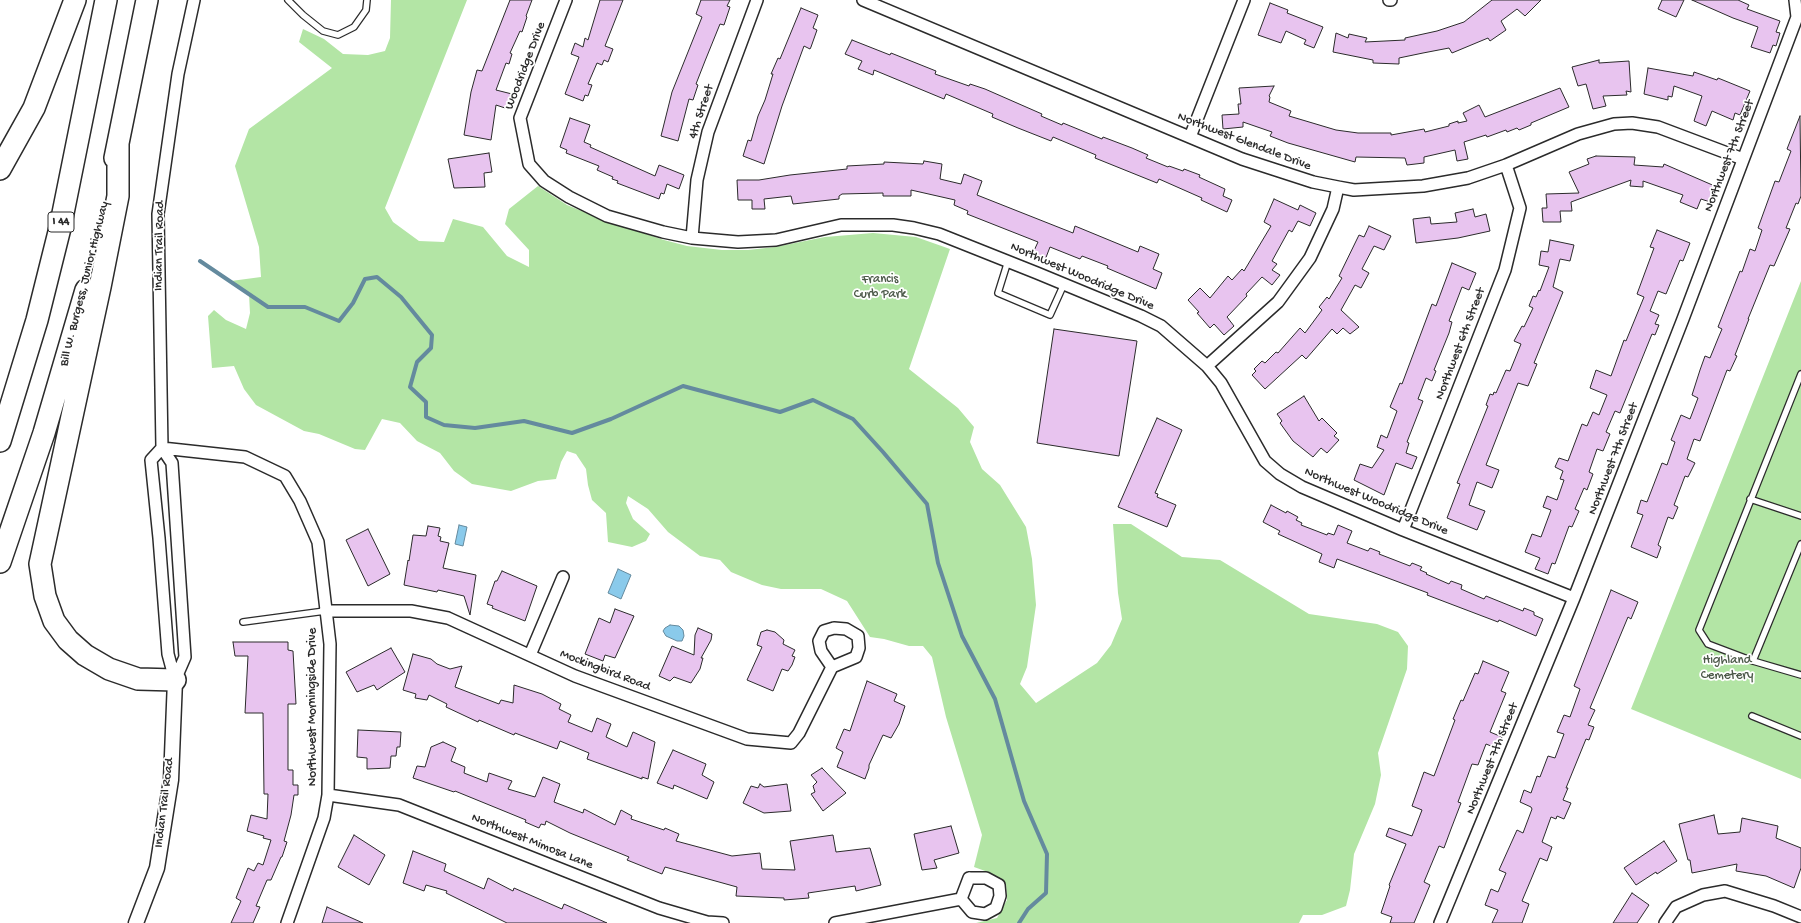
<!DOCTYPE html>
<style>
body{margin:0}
canvas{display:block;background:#fff}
</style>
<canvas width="1801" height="923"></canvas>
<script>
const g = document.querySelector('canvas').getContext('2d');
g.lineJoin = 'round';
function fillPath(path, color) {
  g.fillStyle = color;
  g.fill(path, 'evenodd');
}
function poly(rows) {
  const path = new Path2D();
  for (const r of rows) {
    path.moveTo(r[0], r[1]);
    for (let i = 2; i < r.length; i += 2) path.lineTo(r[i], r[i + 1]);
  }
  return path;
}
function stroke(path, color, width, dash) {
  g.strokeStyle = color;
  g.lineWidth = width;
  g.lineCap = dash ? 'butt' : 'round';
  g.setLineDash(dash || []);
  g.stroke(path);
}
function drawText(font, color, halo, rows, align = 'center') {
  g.font = font + ' "Gochi Hand",sans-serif';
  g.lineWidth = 3.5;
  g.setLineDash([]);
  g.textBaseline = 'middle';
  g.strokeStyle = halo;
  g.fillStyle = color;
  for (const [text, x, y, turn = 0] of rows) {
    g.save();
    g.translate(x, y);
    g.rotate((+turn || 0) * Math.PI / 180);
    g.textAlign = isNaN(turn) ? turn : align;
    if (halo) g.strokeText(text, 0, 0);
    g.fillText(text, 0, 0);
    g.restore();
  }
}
fillPath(poly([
 [391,0,467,0,385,208,393,222,419,241,444,242,453,219,483,227,507,256,529,267,529,250,505,224,509,209,538,186,567,205,604,220,664,240,687,246,722,250,748,250,775,247,825,237,873,233,916,237,950,249,909,369,958,408,974,427,970,442,982,469,1000,485,1026,527,1032,559,1036,605,1027,667,1020,684,1036,703,1097,663,1111,645,1122,619,1118,593,1113,524,1131,524,1182,557,1220,560,1309,614,1377,624,1398,632,1408,646,1407,669,1378,753,1381,775,1375,804,1354,854,1350,890,1346,906,1322,915,1303,915,1299,923,976,923,997,918,1007,900,1006,884,988,872,974,867,982,835,946,717,932,657,923,646,909,646,884,639,870,637,847,601,821,589,781,589,762,585,731,572,720,560,700,556,668,532,648,509,628,496,626,503,633,519,650,534,646,541,632,547,608,542,606,513,592,500,588,485,586,469,576,454,567,451,561,462,556,479,538,481,511,491,472,484,454,471,440,453,417,441,400,423,382,419,365,450,355,449,319,434,304,431,256,405,244,389,234,366,212,368,208,316,214,310,226,320,246,329,250,313,249,294,231,281,261,277,259,247,235,166,249,129,332,68,299,42,303,29,324,39,343,54,368,55,385,51,390,38],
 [1801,281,1801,779,1631,709]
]), '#b3e5a5');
const water = poly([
 [459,525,467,527,463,546,455,544,459,525],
 [618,569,631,575,621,599,608,593,618,569],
 [670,625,679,626,683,630,684,636,682,641,677,641,666,636,663,631,665,628,670,625]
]);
fillPath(water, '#8acaeb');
stroke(water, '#648a9e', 1);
stroke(poly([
 [200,261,268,307,305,307,339,321,353,303,365,279,377,277,401,297,432,335,431,348,417,362,410,387,426,402,426,417,444,425,475,428,524,421,572,433,611,419,683,386,780,412,813,400,853,419,883,452,927,504,938,563,962,636,995,699,1024,801,1047,854,1046,893,1028,909,1019,923]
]), '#648a9e', 4);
const building = poly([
 [510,0,532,0,526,16,527,17,522,32,520,31,510,53,512,54,509,64,506,63,496,90,512,94,508,109,496,105,491,140,464,135,471,92,477,70,482,71,510,0],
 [600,0,623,0,605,46,613,49,608,62,604,60,602,65,597,63,588,84,592,85,588,96,585,95,583,101,565,94,579,57,571,54,575,43,583,47,585,38,588,40,600,0],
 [701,0,730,0,727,6,730,7,724,25,720,24,705,61,696,84,698,85,693,100,689,99,678,141,661,136,672,92,702,17,696,14,701,0],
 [1492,0,1541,0,1525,16,1517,9,1501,21,1506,30,1490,41,1488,38,1452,53,1449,48,1423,53,1399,58,1399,64,1373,63,1373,60,1333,52,1336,33,1348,38,1349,34,1367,38,1365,42,1405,40,1405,38,1437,31,1464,22,1492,0],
 [1662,0,1684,0,1676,17,1658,9,1662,0],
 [1692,0,1738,0,1749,5,1747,9,1780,21,1776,32,1780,33,1776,46,1773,45,1770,53,1751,47,1758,27,1733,18,1692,0],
 [1270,3,1288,10,1287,13,1323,27,1314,48,1304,44,1306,40,1286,31,1281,43,1258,35,1270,3],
 [801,8,818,15,813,28,817,30,811,47,810,49,804,46,782,106,764,164,743,156,748,140,751,141,758,116,765,100,773,74,771,74,778,58,780,59,801,8],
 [852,40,890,55,891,53,936,71,935,74,969,86,970,84,985,89,1042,114,1041,116,1062,125,1063,123,1102,139,1103,137,1132,148,1148,155,1146,158,1168,167,1169,166,1183,171,1184,169,1200,175,1199,177,1201,178,1225,189,1223,196,1232,200,1227,212,1201,200,1202,198,1159,179,1157,183,1095,158,1096,155,1053,137,1051,141,1018,128,992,117,993,114,946,94,944,99,874,70,873,75,858,69,862,61,845,54,852,40],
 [1599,60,1599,63,1629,61,1631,92,1626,91,1627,95,1603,96,1606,106,1593,109,1586,84,1578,86,1572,67,1599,60],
 [1648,68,1693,76,1694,72,1717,80,1718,78,1750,91,1740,115,1735,113,1733,120,1712,111,1706,126,1694,121,1702,96,1674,86,1672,97,1668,96,1668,100,1644,94,1648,68],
 [1274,86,1269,96,1270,97,1269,102,1291,111,1289,116,1336,130,1358,133,1391,133,1391,135,1424,129,1425,132,1449,126,1449,124,1458,121,1458,123,1467,121,1463,113,1479,105,1485,117,1560,88,1569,107,1531,123,1531,125,1519,130,1517,128,1507,132,1506,130,1487,137,1486,135,1464,142,1468,159,1457,161,1455,150,1424,157,1424,163,1407,165,1405,158,1356,157,1355,162,1288,143,1270,136,1272,132,1243,122,1243,127,1223,129,1222,115,1239,114,1238,104,1241,104,1239,88,1274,86],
 [1800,116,1801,196,1798,204,1796,203,1786,228,1790,229,1774,266,1770,265,1748,319,1749,319,1735,355,1737,356,1730,371,1727,370,1700,441,1694,439,1687,459,1695,463,1688,477,1685,476,1674,505,1678,507,1673,519,1668,517,1658,545,1661,547,1657,558,1631,547,1643,515,1637,513,1641,500,1647,502,1662,463,1667,465,1675,442,1671,440,1681,415,1690,419,1698,398,1692,395,1700,370,1705,356,1710,358,1719,336,1722,329,1718,327,1740,271,1742,272,1750,249,1755,251,1762,230,1758,228,1775,181,1779,182,1791,151,1787,149,1800,116],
 [570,118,590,125,584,142,591,145,590,147,655,176,659,165,684,175,679,189,667,184,664,194,661,193,659,199,617,183,618,181,612,179,613,177,597,170,599,166,566,153,567,150,560,147,570,118],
 [489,153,492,172,484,173,485,187,454,188,448,159,489,153],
 [1596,156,1635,157,1634,165,1663,167,1664,164,1717,187,1710,202,1701,199,1697,209,1680,202,1683,195,1643,181,1643,187,1630,186,1631,180,1571,202,1572,211,1560,211,1561,222,1543,222,1542,208,1547,208,1546,194,1579,193,1569,172,1589,164,1587,159,1596,156],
 [924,161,942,164,940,179,961,184,964,174,982,181,977,195,1073,233,1075,226,1138,252,1140,246,1159,254,1153,269,1162,273,1156,289,1107,268,1108,266,1082,256,1080,259,1050,247,1045,260,1032,255,1038,242,967,214,968,211,954,205,955,200,911,190,911,196,883,196,883,193,842,194,839,196,839,199,793,204,791,196,764,199,765,209,752,209,752,200,738,200,737,180,759,180,790,175,847,169,847,166,884,164,884,162,923,164,924,161],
 [1274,199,1298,210,1300,205,1316,213,1310,226,1298,221,1292,232,1289,230,1272,261,1277,264,1272,270,1280,275,1272,285,1262,277,1246,294,1247,296,1227,317,1234,326,1224,335,1214,324,1210,328,1197,313,1199,312,1188,300,1200,288,1210,298,1228,276,1232,280,1242,269,1244,271,1271,226,1264,222,1274,199],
 [1473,209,1475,217,1486,214,1490,231,1458,238,1416,243,1413,219,1430,217,1431,224,1457,222,1455,213,1473,209],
 [1369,226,1391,236,1384,250,1374,246,1362,269,1369,273,1361,288,1355,285,1341,310,1359,327,1350,334,1343,328,1337,334,1332,329,1306,359,1302,355,1265,389,1252,375,1256,371,1254,369,1262,361,1265,363,1276,352,1278,353,1300,328,1305,333,1322,310,1319,307,1327,297,1329,299,1342,278,1339,276,1359,235,1364,237,1369,226],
 [1657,230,1690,243,1683,261,1680,260,1666,294,1658,291,1650,311,1659,315,1655,324,1659,325,1655,335,1652,334,1620,413,1615,411,1606,432,1610,434,1603,451,1597,449,1589,472,1593,474,1587,490,1584,488,1575,509,1579,511,1572,527,1569,526,1555,564,1552,563,1548,574,1535,569,1540,558,1525,552,1532,534,1541,537,1551,510,1543,507,1547,496,1557,500,1564,480,1560,479,1563,471,1555,467,1559,458,1568,461,1582,424,1587,426,1593,412,1599,415,1607,395,1590,388,1596,370,1611,376,1624,340,1626,341,1644,297,1637,294,1654,248,1650,247,1657,230],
 [1550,240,1574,245,1570,261,1560,259,1553,287,1563,292,1534,363,1537,364,1528,386,1518,383,1486,465,1499,470,1492,488,1477,482,1469,505,1485,511,1477,530,1447,518,1460,484,1457,483,1488,406,1486,405,1490,394,1493,395,1494,392,1496,393,1506,370,1510,371,1521,344,1514,341,1522,326,1524,327,1533,308,1529,306,1533,296,1536,297,1539,290,1540,291,1549,267,1539,265,1541,251,1548,252,1550,240],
 [1452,263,1476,273,1469,290,1462,287,1449,321,1452,322,1449,333,1434,370,1436,371,1432,381,1426,378,1418,399,1423,401,1407,442,1409,443,1406,453,1417,457,1412,469,1396,463,1384,495,1354,480,1360,464,1372,468,1384,450,1377,447,1381,435,1387,438,1397,411,1390,407,1400,383,1402,384,1432,304,1436,306,1452,263],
 [1054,329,1137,341,1119,456,1037,443,1054,329],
 [1304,396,1319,421,1322,418,1337,433,1334,436,1339,440,1327,453,1321,448,1313,457,1293,441,1280,423,1282,421,1277,414,1304,396],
 [1157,418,1182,430,1155,493,1158,494,1157,497,1176,505,1167,527,1118,507,1157,418],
 [1271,505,1286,513,1287,511,1298,517,1296,520,1302,523,1301,525,1327,535,1328,533,1334,535,1338,525,1352,531,1347,543,1368,551,1370,548,1380,552,1379,554,1410,566,1412,563,1422,567,1420,570,1427,573,1426,574,1449,584,1451,581,1462,585,1461,589,1484,599,1486,596,1523,611,1524,608,1534,612,1534,615,1543,619,1536,636,1499,620,1498,622,1427,595,1428,593,1337,559,1334,568,1319,562,1322,554,1278,534,1280,531,1263,522,1271,505],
 [428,526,440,528,438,536,441,537,440,541,449,543,443,568,476,575,470,615,464,596,438,590,437,592,404,585,408,560,409,561,413,535,426,536,428,526],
 [368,529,390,574,368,586,346,540,368,529],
 [502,571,537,586,525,621,492,608,493,606,487,604,495,581,497,581,502,571],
 [1611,590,1638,602,1631,619,1628,617,1590,708,1595,710,1588,725,1594,727,1589,740,1586,739,1566,788,1568,788,1563,800,1571,803,1564,819,1557,816,1556,819,1551,817,1542,842,1552,847,1547,861,1540,858,1522,901,1529,904,1522,923,1492,923,1498,910,1485,905,1491,889,1498,892,1506,873,1499,870,1517,830,1523,833,1532,809,1531,807,1520,802,1524,790,1531,793,1537,776,1540,777,1548,756,1555,758,1564,734,1557,732,1564,715,1570,717,1580,689,1574,686,1611,590],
 [615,609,634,616,615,658,605,655,603,661,585,654,599,618,610,623,615,609],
 [698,628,712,634,711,640,701,658,703,658,700,669,691,683,674,677,670,681,659,676,672,646,694,655,695,635,698,628],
 [767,630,775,632,784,640,783,644,795,650,792,656,795,657,792,665,788,671,782,669,773,691,747,680,762,647,757,645,761,632,767,630],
 [233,642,288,642,288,650,293,651,296,704,288,704,288,770,293,770,293,785,298,785,298,795,294,795,291,815,284,841,287,842,282,857,281,857,271,880,267,880,256,906,260,907,253,923,231,923,241,901,236,898,248,868,254,871,258,863,263,865,271,840,263,838,264,836,247,831,251,815,267,819,268,794,264,794,263,713,245,713,248,656,235,656,233,642],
 [391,648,405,672,377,690,374,685,357,692,346,672,391,648],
 [413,654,431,659,437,664,450,669,462,666,455,687,499,704,501,700,513,703,514,685,542,694,561,704,559,709,571,715,568,722,592,732,597,718,611,724,606,737,627,747,633,732,655,742,648,779,642,777,642,779,587,759,589,753,560,741,557,749,515,733,514,735,479,720,478,722,446,707,447,704,429,695,427,700,415,698,416,694,403,690,413,654],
 [1483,661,1509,672,1501,691,1506,693,1490,732,1502,737,1496,748,1486,744,1478,765,1472,764,1458,802,1461,803,1451,829,1444,848,1439,846,1424,882,1430,885,1414,923,1390,923,1392,917,1381,913,1390,886,1389,885,1406,844,1386,836,1389,828,1412,836,1422,810,1412,806,1424,772,1434,776,1455,720,1453,719,1461,700,1463,701,1475,673,1478,674,1483,661],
 [867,681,897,694,894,701,905,706,899,724,891,738,883,735,869,765,869,768,865,779,837,767,843,752,836,748,844,729,850,731,867,681],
 [358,730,401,732,400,747,397,747,396,756,391,756,390,768,367,769,367,758,357,757,358,730],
 [443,742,456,748,451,761,465,767,464,773,487,782,489,773,512,781,508,789,535,797,543,777,560,784,554,802,583,813,584,809,615,825,621,810,632,816,631,819,664,830,665,828,679,834,676,841,732,856,760,853,762,869,795,870,790,841,833,835,836,852,870,848,881,885,856,891,855,886,808,893,809,898,784,900,784,898,736,896,737,887,665,867,662,874,627,860,629,857,570,833,546,821,545,825,541,824,539,828,525,822,526,820,455,791,454,792,413,778,417,766,425,767,431,747,443,742],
 [673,750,706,764,702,775,714,782,707,799,674,785,673,789,657,783,673,750],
 [822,768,846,793,823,811,811,794,815,792,813,786,817,782,811,775,822,768],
 [760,784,764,787,787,784,791,811,764,813,743,803,751,786,758,788,760,784],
 [1714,815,1718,834,1740,832,1742,818,1778,826,1776,838,1801,848,1801,868,1794,888,1766,876,1736,871,1737,864,1692,873,1690,860,1688,860,1679,824,1714,815],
 [951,826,959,853,934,860,937,868,922,870,914,834,951,826],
 [354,835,385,855,369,885,338,867,354,835],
 [1664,841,1677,861,1657,874,1656,872,1636,885,1624,868,1664,841],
 [413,851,446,864,444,871,484,889,488,878,513,891,514,888,562,909,564,904,607,923,507,923,446,893,447,891,426,885,424,891,403,883,413,851],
 [1632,893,1649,905,1637,923,1613,923,1632,893],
 [327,907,363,923,322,923,327,907]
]);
fillPath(building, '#e8c4ef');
stroke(building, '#2b2b2b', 1);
const service = poly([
 [288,0,303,15,323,31,338,35,354,27,366,10,367,0],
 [1008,261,998,293,1050,315,1064,284],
 [1801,374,1699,630,1708,644,1753,661,1801,675],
 [1750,499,1801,516],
 [243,622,325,611],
 [1753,661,1801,544],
 [1752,716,1801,736]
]);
const minor = poly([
 [566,0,520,118,529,164,544,181,569,197,607,216,663,232,692,238,738,242,776,240,841,225,893,225,914,228,939,234,1037,273,1141,316,1161,326,1207,366,1221,383,1265,461,1280,474,1302,487,1403,530,1574,598],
 [863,0,1242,159,1313,182,1338,187,1354,190,1423,186,1468,178,1506,165,1578,134,1614,124,1632,123,1658,127,1743,159],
 [1389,0,1391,0],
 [1190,137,1244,0],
 [692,238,697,180,708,132,757,0],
 [1207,366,1278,302,1310,258,1333,209,1338,187],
 [162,448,245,457,285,476,300,501,318,542,330,644,328,795,324,818,287,923],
 [162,448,151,460,159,538,168,654,175,680],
 [1403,530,1505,270,1520,208,1506,165],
 [325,611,411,611,448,618,575,676,747,739,791,743,799,733,832,667],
 [834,628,846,629,858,636,859,648,856,657,832,667,821,651,819,641,824,631,834,628],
 [530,655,563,577],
 [175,680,185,657,172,463,162,448,158,214,178,74,194,0],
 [328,795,399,805,659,908,707,922,723,923],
 [969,878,986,878,999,885,1000,896,996,908,985,914,972,912,961,899,969,878],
 [835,923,961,899],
 [1440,923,1574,598,1683,319,1797,17,1795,0],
 [1665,923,1676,907,1703,895,1725,891,1774,906,1801,917]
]);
const tertiary = poly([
 [136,923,157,868,171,780,175,680]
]);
const motorway = poly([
 [118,144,118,196,100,287,40,564,45,596,54,621,68,640,85,655,109,669,138,679,175,680],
 [115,158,147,0],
 [0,169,34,108,75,0],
 [0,441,37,320,60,228,106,0],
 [0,562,44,433,86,290]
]);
stroke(service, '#2b2b2b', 8);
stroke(minor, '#2b2b2b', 14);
stroke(tertiary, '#2b2b2b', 17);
stroke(motorway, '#2b2b2b', 24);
stroke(service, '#fff', 5.5);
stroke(minor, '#fff', 11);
stroke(tertiary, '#fff', 14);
stroke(motorway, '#fff', 21);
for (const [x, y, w] of [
 [61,222,26]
]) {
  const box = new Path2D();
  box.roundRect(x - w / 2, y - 10, w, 20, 3);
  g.fillStyle = '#fff';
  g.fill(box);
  stroke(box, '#2b2b2b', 1);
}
drawText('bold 12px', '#2b2b2b', null, [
 ["I 44",61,222]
]);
drawText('13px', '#2b2b2b', '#fff', [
 ["Woodridge Drive",526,66,-69],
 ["4th Street",702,112,-72],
 ["Northwest Glendale Drive",1244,142,21],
 ["Northwest 7th Street",1730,156,-69],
 ["Indian Trail Road",160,246,-89],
 ["Northwest Woodridge Drive",1082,277,23],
 ["Bill W. Burgess, Junior Highway",85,284,-76],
 ["Northwest 6th Street",1461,344,-69],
 ["Northwest 7th Street",1614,459,-69],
 ["Northwest Woodridge Drive",1376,502,23],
 ["Mockingbird Road",605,671,21],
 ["Northwest Morningside Drive",313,707,-90],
 ["Northwest 7th Street",1493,759,-68],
 ["Indian Trail Road",165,803,-83],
 ["Northwest Mimosa Lane",532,842,22]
]);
drawText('13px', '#4d5a4a', '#fff', [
 ["Francis",880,280],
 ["Curb Park",880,295],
 ["Highland",1727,661],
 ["Cemetery",1727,676]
]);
</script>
